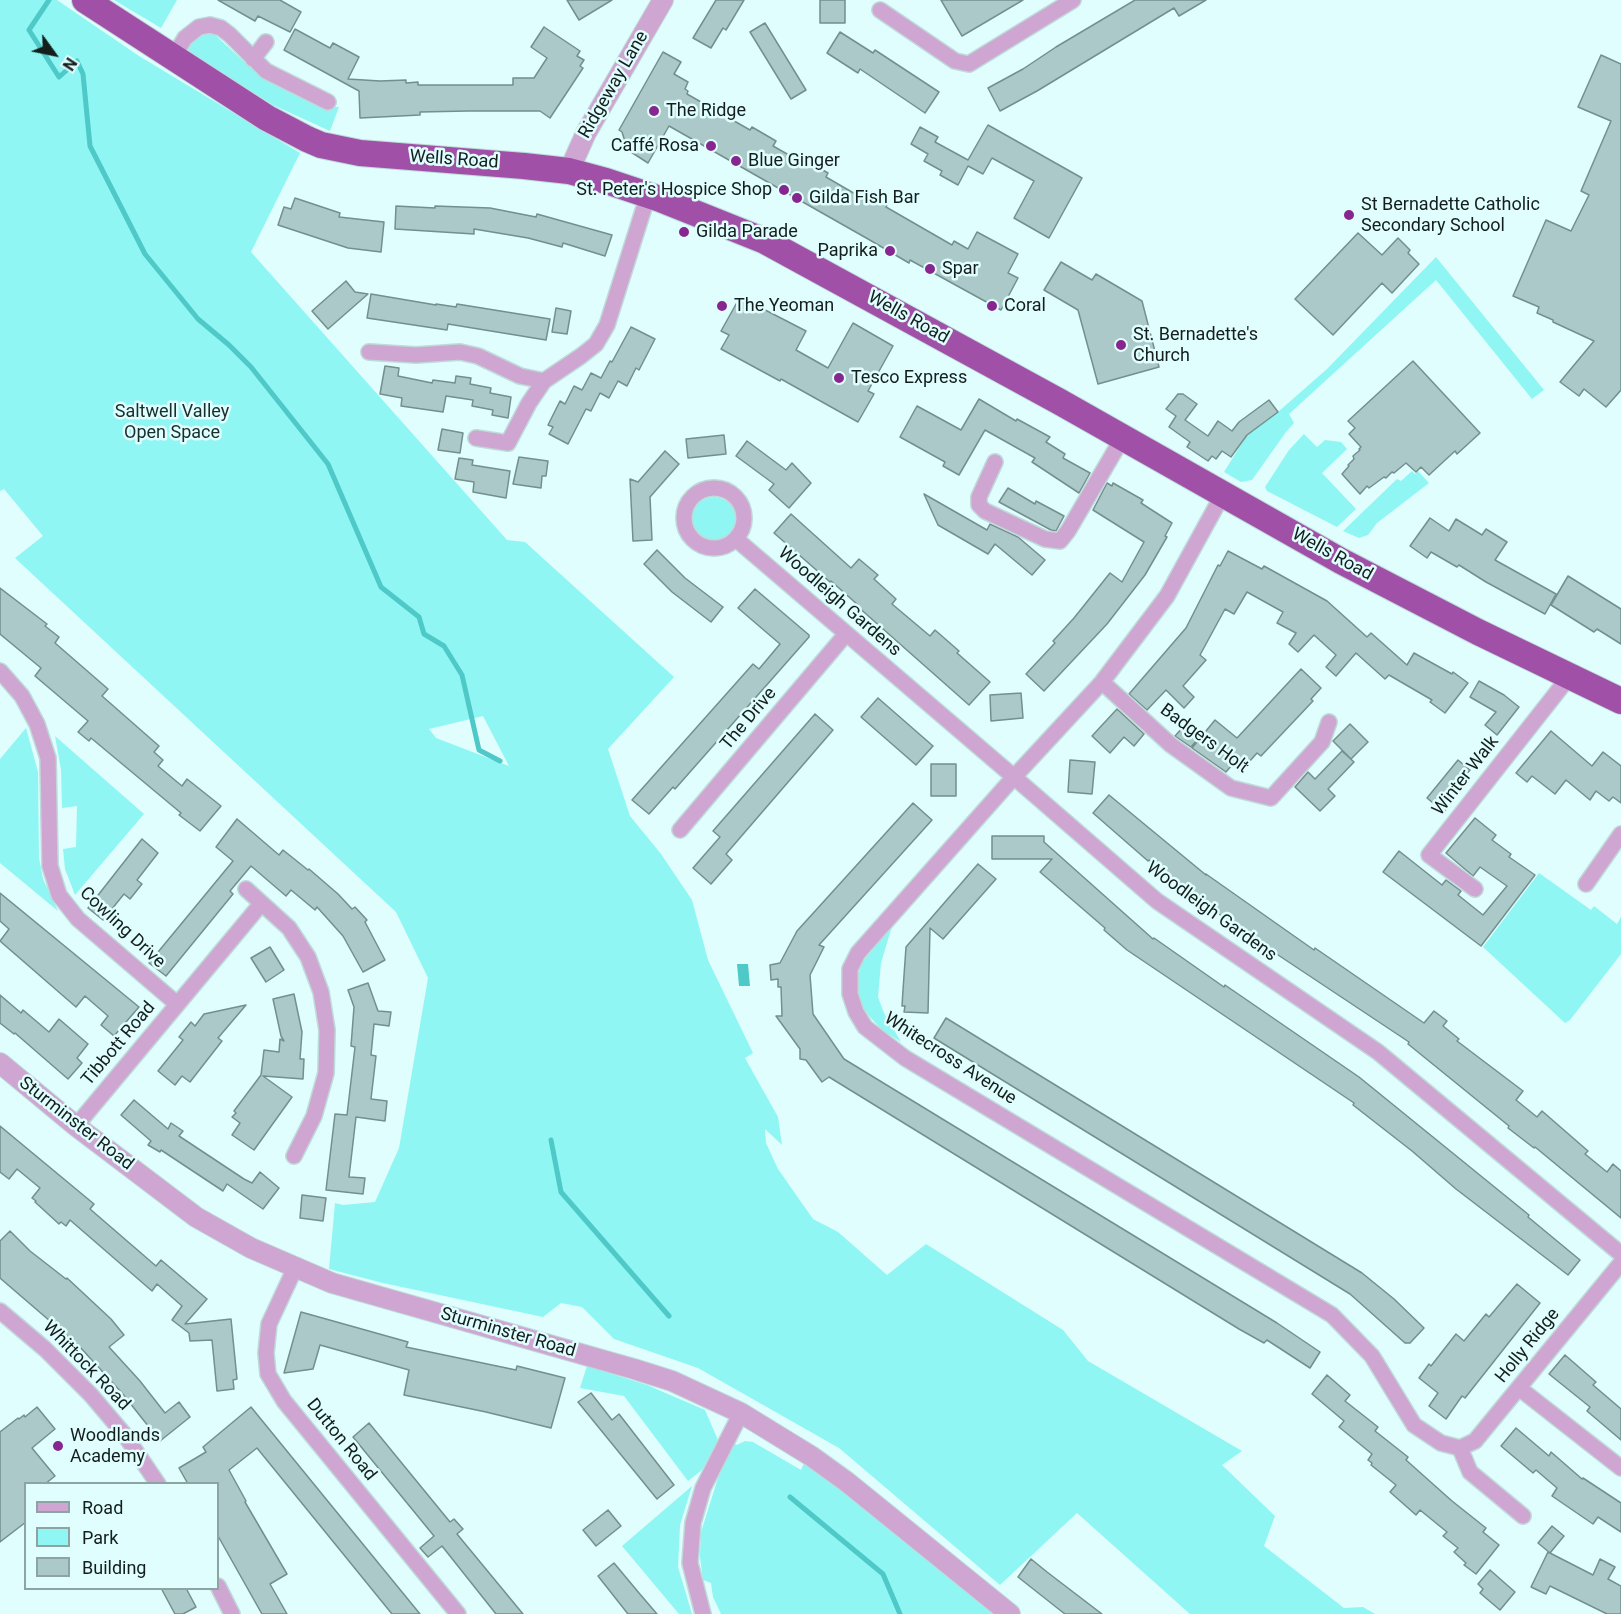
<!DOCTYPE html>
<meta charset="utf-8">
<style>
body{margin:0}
#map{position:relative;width:1621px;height:1614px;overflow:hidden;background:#dffefd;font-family:Roboto,sans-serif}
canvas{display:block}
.legend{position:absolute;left:24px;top:1482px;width:195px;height:108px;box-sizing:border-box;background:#dffefd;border:2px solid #8da4a3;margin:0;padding:8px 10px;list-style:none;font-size:18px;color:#131e1d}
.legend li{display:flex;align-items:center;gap:12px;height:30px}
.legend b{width:30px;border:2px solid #8da4a3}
.north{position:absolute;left:24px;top:24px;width:60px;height:60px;-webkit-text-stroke:4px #dffefd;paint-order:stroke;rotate:123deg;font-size:16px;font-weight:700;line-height:24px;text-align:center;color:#131e1d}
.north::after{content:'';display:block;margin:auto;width:21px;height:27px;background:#131e1d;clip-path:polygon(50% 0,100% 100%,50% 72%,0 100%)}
</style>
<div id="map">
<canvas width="1621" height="1614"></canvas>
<ul class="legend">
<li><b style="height:8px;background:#cfa6d1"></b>Road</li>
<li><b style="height:16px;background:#8ff6f4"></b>Park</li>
<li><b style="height:16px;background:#abc9c8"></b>Building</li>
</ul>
<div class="north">N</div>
</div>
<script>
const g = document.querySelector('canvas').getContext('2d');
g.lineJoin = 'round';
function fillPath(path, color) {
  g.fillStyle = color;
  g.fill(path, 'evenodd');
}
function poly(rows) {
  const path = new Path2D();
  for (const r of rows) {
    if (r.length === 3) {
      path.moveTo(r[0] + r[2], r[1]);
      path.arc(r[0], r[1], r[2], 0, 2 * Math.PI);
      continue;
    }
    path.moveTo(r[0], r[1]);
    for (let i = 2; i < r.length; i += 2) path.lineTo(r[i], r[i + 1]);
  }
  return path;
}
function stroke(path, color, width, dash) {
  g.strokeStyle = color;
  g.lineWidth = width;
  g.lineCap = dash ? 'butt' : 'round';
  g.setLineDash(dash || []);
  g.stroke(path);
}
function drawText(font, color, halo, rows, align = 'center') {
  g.font = font + ' Roboto,sans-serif';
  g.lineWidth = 5;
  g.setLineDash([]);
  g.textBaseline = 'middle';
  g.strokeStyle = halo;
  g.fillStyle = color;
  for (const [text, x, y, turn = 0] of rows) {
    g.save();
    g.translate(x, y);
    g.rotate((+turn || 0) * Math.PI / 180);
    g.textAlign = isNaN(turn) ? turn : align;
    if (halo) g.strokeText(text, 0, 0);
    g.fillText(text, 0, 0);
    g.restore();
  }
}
fillPath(poly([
 [0,0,57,0,139,56,300,153,251,252,507,540,525,542,674,677,608,749,630,816,661,854,692,900,708,960,753,1053,745,1058,778,1117,782,1145,765,1129,766,1143,778,1169,813,1219,838,1232,887,1275,926,1244,1063,1330,1088,1361,1242,1451,1222,1465,1275,1516,1264,1546,1344,1608,1363,1607,1375,1614,1190,1614,1077,1513,1000,1585,839,1448,698,1368,614,1339,582,1307,561,1303,543,1317,383,1283,329,1269,335,1203,343,1205,375,1202,399,1148,428,978,396,912,15,558,43,536,4,489,0,491],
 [483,716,509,766,436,738,429,729],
 [114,0,177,0,161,28],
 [202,33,213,33,252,69,294,95,331,107,339,107,330,131,273,105,189,53,188,46,193,39],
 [1436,257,1544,390,1532,399,1436,280,1289,414,1294,423,1286,432,1252,480,1241,482,1224,472,1247,435,1278,412,1327,369],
 [1304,434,1317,447,1325,440,1341,442,1347,449,1322,473,1356,509,1337,527,1267,491,1265,487,1289,450],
 [1412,471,1415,474,1418,471,1429,483,1377,523,1368,535,1359,538,1343,531,1397,479,1401,481],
 [714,519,22],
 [26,728,38,772,39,858,43,879,58,911,0,863,0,759],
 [55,736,144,814,75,895,65,869,63,849,76,847,77,806,62,808,61,770],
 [1539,873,1591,910,1594,906,1617,924,1621,917,1621,954,1570,1020,1565,1023,1483,947],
 [892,926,881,963,878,997,884,1013,901,1042,882,1030,870,1017,860,1004,857,989,860,965],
 [587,1366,647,1385,705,1410,718,1440,702,1470,688,1481,624,1396,580,1388],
 [745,1441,753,1442,801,1470,804,1463,814,1470,895,1531,995,1614,721,1614,713,1597,711,1583,703,1580,700,1557,701,1532,718,1478,733,1443,737,1445],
 [692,1486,680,1525,678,1567,692,1614,679,1614,622,1546]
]), '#8ff6f4');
fillPath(poly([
 [737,964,748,964,750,986,739,986]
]), '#4fc9c7');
stroke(poly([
 [49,0,29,30,59,77,77,61,83,74,90,146,145,254,198,319,229,345,251,367,328,464,381,587,419,617,424,634,444,646,462,675,479,750,500,761],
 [551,1140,561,1192,669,1316],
 [790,1497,883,1574,900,1614]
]), '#4fc9c7', 5);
const building = poly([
 [218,0,280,0,301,12,290,32,258,16,255,21,218,0],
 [567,0,612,0,579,20,567,0],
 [716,0,744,0,726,30,723,28,711,48,693,38,716,0],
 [820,0,845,0,845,23,820,23,820,0],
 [941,0,1023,0,962,36,941,0],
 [1135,0,1206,0,1179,16,1174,8,1037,91,1000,111,988,88,1023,69,1056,47,1135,0],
 [765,23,806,90,791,99,750,32,765,23],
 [544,27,580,51,577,56,584,60,580,66,583,68,550,118,540,111,468,111,420,112,420,115,360,118,359,91,284,50,295,29,330,48,333,43,359,57,348,79,380,81,406,80,406,83,418,82,418,85,513,85,513,78,534,78,547,58,531,47,544,27],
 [840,32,873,53,875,50,939,92,925,113,860,69,858,73,827,53,840,32],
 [663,52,681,62,674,74,688,82,685,89,688,91,687,94,750,130,752,127,776,141,773,146,812,168,814,165,828,173,826,177,869,202,873,195,888,203,886,207,952,245,954,241,968,249,977,232,1018,254,1008,273,1018,278,1001,310,910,260,909,263,868,239,669,126,648,163,631,152,632,150,626,145,622,132,619,130,663,52],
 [1601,55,1621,64,1621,390,1606,407,1584,389,1579,396,1560,382,1594,341,1553,322,1553,320,1537,313,1539,307,1513,296,1546,220,1571,231,1589,195,1581,191,1611,121,1578,107,1601,55],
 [988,125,1082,178,1049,238,1014,218,1034,181,992,158,983,174,968,166,958,185,940,175,942,171,924,161,928,154,911,144,920,127,938,137,935,142,968,160,988,125],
 [295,198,340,213,339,217,384,222,381,252,348,248,278,225,284,207,291,209,295,198],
 [396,206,435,208,435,206,490,208,536,217,537,214,612,235,605,256,563,243,562,247,528,238,474,229,474,234,395,229,396,206],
 [1358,233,1382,255,1398,238,1410,250,1408,253,1419,264,1392,293,1382,283,1333,335,1295,299,1358,233],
 [1061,262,1092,280,1096,274,1142,301,1159,367,1098,384,1078,310,1044,290,1061,262],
 [346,281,355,292,368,294,328,329,312,311,346,281],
 [371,294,436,305,436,304,456,307,457,304,550,319,546,340,448,324,447,330,367,318,371,294],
 [740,297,806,331,796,350,828,368,853,323,893,346,868,391,874,394,858,422,781,379,780,381,721,349,729,335,721,331,740,297],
 [556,308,571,311,567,334,552,332,556,308],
 [631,327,655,339,639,370,636,368,627,386,618,381,609,398,600,393,591,411,586,409,568,444,549,434,553,427,548,425,560,401,565,404,574,386,582,390,591,373,601,378,610,361,612,362,631,327],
 [1413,361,1480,433,1457,454,1455,451,1429,475,1421,467,1416,472,1406,463,1394,473,1392,472,1386,478,1384,477,1369,488,1367,486,1360,494,1342,474,1349,466,1348,465,1354,459,1353,456,1360,450,1359,449,1361,447,1349,434,1355,428,1348,421,1413,361],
 [385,366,399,368,398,376,432,383,433,380,455,383,456,376,471,378,470,384,491,388,490,393,511,397,508,418,492,415,493,410,472,406,473,400,446,396,443,412,401,406,402,398,380,394,385,366],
 [1178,394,1183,394,1197,404,1185,420,1208,436,1218,421,1232,431,1239,422,1269,400,1278,412,1247,435,1231,457,1222,451,1216,459,1212,456,1208,461,1187,447,1190,442,1169,427,1176,416,1166,409,1178,394],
 [979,399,1016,421,1017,419,1050,437,1046,442,1065,454,1063,458,1090,473,1079,493,1032,462,1035,458,985,430,959,475,943,466,945,462,900,437,917,406,961,430,979,399],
 [442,429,463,433,460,453,438,450,442,429],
 [724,435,726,454,688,458,686,439,724,435],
 [747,441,786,470,792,463,811,483,789,508,769,490,774,484,736,456,747,441],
 [665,451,679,464,650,497,652,540,633,541,630,479,638,482,665,451],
 [519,457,548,461,546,476,542,476,541,488,513,484,519,457],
 [459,458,473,460,472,465,510,471,506,498,473,492,474,482,455,479,459,458],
 [1107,483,1112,486,1113,483,1143,500,1141,503,1172,523,1165,536,1167,537,1145,575,1107,624,1044,691,1026,674,1055,643,1053,641,1074,618,1110,573,1122,582,1144,542,1093,510,1107,483],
 [1008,488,1035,504,1036,501,1064,516,1056,531,1051,530,999,502,1008,488],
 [924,494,987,530,990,524,1018,537,1045,560,1032,575,995,544,988,554,938,525,924,494],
 [791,514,851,568,859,559,878,575,874,579,896,599,892,604,930,636,935,630,959,651,957,653,990,682,969,705,857,606,858,605,831,581,830,582,774,533,791,514],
 [1430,518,1449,531,1456,519,1482,535,1486,529,1507,542,1495,560,1556,594,1545,614,1486,582,1459,565,1457,567,1431,552,1427,558,1410,546,1430,518],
 [657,550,685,578,723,607,711,622,672,592,644,564,657,550],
 [1228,551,1262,569,1264,566,1327,601,1367,637,1371,633,1407,665,1414,653,1452,674,1453,672,1468,683,1445,713,1430,702,1432,700,1389,675,1385,679,1356,653,1336,676,1326,667,1336,655,1314,635,1298,652,1289,644,1296,633,1277,623,1283,612,1247,592,1234,614,1225,609,1200,655,1206,660,1183,686,1194,697,1184,708,1166,690,1147,710,1129,694,1186,628,1218,565,1220,566,1228,551],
 [1568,576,1621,609,1621,644,1597,629,1594,632,1551,605,1568,576],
 [0,588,47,624,45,626,59,637,55,643,108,689,102,696,159,746,154,752,163,760,158,766,182,786,187,779,221,806,200,831,179,815,181,813,91,738,89,741,78,732,88,721,35,676,41,668,0,634,0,588],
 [755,589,809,635,809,637,675,789,673,787,649,814,632,800,753,664,759,669,780,644,738,608,755,589],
 [1301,669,1321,688,1311,699,1313,701,1261,756,1257,753,1240,772,1232,765,1226,772,1192,748,1215,720,1237,738,1301,669],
 [1479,681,1504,695,1519,707,1497,735,1485,725,1496,712,1470,697,1479,681],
 [1021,693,1023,718,991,721,990,695,1021,693],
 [878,698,933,746,916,765,861,717,878,698],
 [1117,709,1144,734,1134,746,1124,737,1110,753,1092,736,1117,709],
 [815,714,833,730,726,854,732,860,711,884,693,868,720,837,713,831,815,714],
 [1350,724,1368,742,1351,759,1333,741,1350,724],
 [1183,727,1198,739,1191,747,1175,736,1183,727],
 [1551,731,1592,766,1603,752,1621,766,1621,803,1613,797,1609,801,1596,791,1590,800,1566,780,1555,794,1532,776,1527,782,1516,773,1551,731],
 [1342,751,1354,762,1328,789,1335,796,1320,811,1295,787,1308,772,1315,779,1342,751],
 [1070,760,1095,762,1092,794,1068,792,1070,760],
 [1458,760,1470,770,1456,786,1461,790,1444,812,1427,798,1458,760],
 [931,764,956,764,956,796,931,796,931,764],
 [1109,795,1206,875,1206,874,1314,950,1315,948,1424,1023,1434,1011,1447,1021,1443,1026,1459,1039,1457,1041,1523,1091,1516,1100,1537,1117,1542,1111,1588,1151,1585,1154,1607,1172,1613,1164,1621,1171,1621,1218,1535,1147,1534,1148,1508,1128,1509,1126,1408,1044,1409,1042,1254,939,1181,887,1149,860,1148,861,1093,813,1109,795],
 [913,803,932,820,819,945,824,947,810,975,813,1014,844,1059,1277,1323,1320,1352,1310,1368,1267,1340,1264,1343,1239,1329,829,1077,822,1082,806,1060,800,1059,800,1049,776,1016,782,1016,781,987,778,987,778,979,771,980,770,965,780,963,797,931,913,803],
 [1475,818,1496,835,1492,840,1511,854,1509,857,1535,875,1481,946,1383,872,1399,851,1442,885,1446,880,1461,891,1458,895,1483,915,1507,886,1480,867,1473,876,1446,853,1475,818],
 [237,819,279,855,283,850,308,870,309,869,338,894,352,909,355,907,367,920,365,922,385,960,363,972,343,936,317,907,315,910,291,890,286,896,251,866,230,891,233,894,166,976,149,963,233,861,216,847,237,819],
 [992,836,1044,836,1044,842,1153,939,1154,938,1224,987,1225,985,1359,1077,1529,1215,1528,1217,1580,1260,1568,1275,1456,1189,1412,1151,1353,1105,1354,1103,1127,950,1104,930,1105,928,1040,872,1052,859,992,859,992,836],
 [142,839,158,853,137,880,142,884,130,899,124,894,103,920,88,908,142,839],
 [978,864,996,879,943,939,930,928,928,1013,904,1012,905,1006,902,1006,903,990,906,947,978,864],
 [0,893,139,1007,114,1036,101,1025,108,1016,85,996,76,1007,0,941,9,929,0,921,0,893],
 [270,947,284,970,266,982,251,958,270,947],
 [368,983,378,1011,391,1012,389,1026,374,1024,371,1055,376,1056,371,1099,387,1101,385,1121,356,1117,349,1177,365,1178,363,1194,326,1190,335,1114,347,1115,355,1047,351,1046,354,1007,348,990,368,983],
 [294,994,302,1032,300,1059,304,1059,303,1079,263,1076,292,1097,254,1150,232,1135,240,1123,232,1117,236,1113,234,1111,261,1075,264,1050,279,1052,280,1039,284,1041,281,1036,273,999,294,994],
 [0,995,21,1013,23,1010,49,1032,59,1019,88,1044,77,1058,82,1063,68,1079,15,1033,14,1034,0,1023,0,995],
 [246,1005,218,1038,222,1041,190,1082,182,1076,175,1085,158,1071,183,1040,179,1037,191,1022,195,1026,204,1014,246,1005],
 [946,1018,1362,1273,1394,1299,1424,1328,1410,1343,1405,1343,1350,1294,934,1038,946,1018],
 [134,1100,168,1129,171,1123,183,1131,179,1136,244,1179,252,1183,260,1172,279,1188,263,1209,227,1184,223,1191,161,1150,160,1152,148,1145,151,1141,121,1115,134,1100],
 [0,1126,94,1204,90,1209,156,1266,161,1260,207,1299,185,1324,231,1319,237,1379,233,1380,234,1389,217,1391,212,1340,190,1341,189,1333,172,1320,182,1306,157,1284,152,1291,70,1220,66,1226,61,1222,59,1224,35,1202,36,1201,32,1198,40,1188,17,1169,9,1179,0,1172,0,1126],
 [302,1195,326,1198,323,1221,300,1218,302,1195],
 [10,1231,30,1251,66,1279,67,1278,111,1319,124,1335,109,1347,140,1381,165,1413,179,1402,190,1417,160,1441,122,1393,79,1346,0,1278,0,1241,10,1231],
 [1517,1284,1540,1303,1465,1398,1462,1396,1446,1419,1429,1406,1438,1393,1419,1378,1429,1364,1431,1366,1456,1334,1464,1341,1486,1314,1489,1317,1517,1284],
 [301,1312,408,1342,406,1347,516,1370,517,1366,565,1378,551,1428,486,1412,404,1395,409,1370,320,1345,313,1369,284,1373,301,1312],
 [1565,1355,1596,1382,1593,1385,1621,1409,1621,1440,1587,1411,1590,1407,1549,1374,1565,1355],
 [1327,1375,1350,1395,1345,1401,1378,1427,1375,1431,1408,1457,1406,1460,1452,1501,1486,1528,1483,1532,1499,1545,1476,1574,1464,1565,1466,1563,1454,1552,1458,1548,1443,1536,1447,1532,1420,1510,1416,1515,1390,1492,1396,1485,1371,1465,1372,1463,1368,1460,1372,1454,1339,1427,1344,1421,1312,1394,1327,1375],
 [591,1393,612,1420,619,1414,674,1485,657,1499,578,1402,591,1393],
 [37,1407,55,1429,32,1448,55,1476,45,1484,26,1484,26,1522,0,1542,0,1432,18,1418,19,1419,24,1415,25,1417,37,1407],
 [251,1407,335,1510,420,1614,392,1614,257,1448,229,1470,246,1501,245,1502,287,1574,270,1584,287,1614,262,1614,218,1536,218,1484,188,1484,179,1468,206,1452,203,1447,251,1407],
 [369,1423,450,1522,454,1519,463,1529,457,1534,523,1614,496,1614,442,1546,428,1557,420,1548,434,1536,353,1437,369,1423],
 [1516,1428,1549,1456,1551,1452,1582,1479,1583,1478,1621,1503,1621,1532,1598,1517,1593,1524,1552,1496,1557,1488,1536,1470,1533,1473,1501,1446,1516,1428],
 [608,1510,621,1526,596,1546,583,1530,608,1510],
 [1552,1526,1564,1536,1550,1553,1538,1543,1552,1526],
 [1548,1552,1593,1575,1600,1559,1615,1567,1608,1579,1621,1586,1621,1614,1607,1614,1550,1586,1546,1594,1531,1587,1548,1552],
 [1031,1559,1047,1572,1102,1614,1065,1614,1056,1607,1018,1577,1031,1559],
 [614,1563,639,1593,657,1614,628,1614,598,1576,614,1563],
 [1490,1570,1515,1592,1500,1610,1480,1593,1483,1589,1478,1584,1490,1570],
 [161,1588,186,1588,196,1607,183,1614,175,1614,161,1588]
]);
fillPath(building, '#abc9c8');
stroke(building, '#738f8e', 1.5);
const minor = poly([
 [880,10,955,61,969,64,1073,0],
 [173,58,185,38,199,27,210,25,221,28,230,35,266,71,328,102],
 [253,59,266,42],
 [369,352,416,355,460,352,478,356,520,376,544,381,581,356,596,344,607,325,648,195],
 [476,438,508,443,529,403,544,381],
 [995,462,979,497,979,505,985,511,1045,539,1060,541,1068,531,1123,437],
 [714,518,30],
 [1223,494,1167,596,1102,682,1014,777,858,953,850,969,850,994,856,1012,865,1027,905,1058,1332,1315,1372,1356,1414,1425,1441,1443,1460,1448],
 [736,539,1014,777,1157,901,1378,1052,1621,1254],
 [0,671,22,696,37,724,48,758,50,866,59,895,78,919,177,1004],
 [1102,682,1171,745,1231,788,1271,798,1322,742,1329,722],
 [680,830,846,634],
 [1586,884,1621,834],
 [246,889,289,928,308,957,321,992,327,1030,326,1073,314,1116,294,1156],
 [1475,889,1429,855,1569,677],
 [76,1126,261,904],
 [295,1268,269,1324,266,1353,268,1374,284,1401,458,1614],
 [0,1311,45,1349,91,1395,124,1434,158,1484],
 [1519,1388,1621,1468],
 [1460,1448,1475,1441,1621,1263],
 [1460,1448,1470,1472,1523,1516],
 [218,1586,232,1614],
 [703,1614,690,1563,693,1523,703,1488,741,1413]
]);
const tertiary = poly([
 [569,171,586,133,663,0],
 [0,1063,76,1126,196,1217,251,1248,332,1283,634,1369,672,1381,741,1413,811,1456,847,1482,1010,1614]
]);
const trunk = poly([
 [85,0,267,118,307,139,321,145,360,153,524,166,569,171,606,181,660,199,765,241,1060,402,1341,561,1478,632,1621,701]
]);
stroke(minor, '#bedad9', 18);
stroke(tertiary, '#bedad9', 22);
stroke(trunk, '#bedad9', 28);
stroke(minor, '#cfa6d1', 15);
stroke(tertiary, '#cfa6d1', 20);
stroke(trunk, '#a050a6', 26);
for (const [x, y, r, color] of [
 [654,111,6,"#88268f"],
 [711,146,6,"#88268f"],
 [736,161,6,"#88268f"],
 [784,190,6,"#88268f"],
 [797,198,6,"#88268f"],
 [1349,215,6,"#88268f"],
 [684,232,6,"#88268f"],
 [890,251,6,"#88268f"],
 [930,269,6,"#88268f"],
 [722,306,6,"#88268f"],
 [992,306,6,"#88268f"],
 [1121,345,6,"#88268f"],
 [839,378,6,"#88268f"],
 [58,1446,6,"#88268f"]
]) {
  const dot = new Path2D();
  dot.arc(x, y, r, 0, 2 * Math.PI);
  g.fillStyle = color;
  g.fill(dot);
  stroke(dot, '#dffefd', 2);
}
drawText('18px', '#131e1d', '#dffefd', [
 ["Ridgeway Lane",614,85,-60],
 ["Wells Road",454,160,4],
 ["Wells Road",908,318,29],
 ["Wells Road",1332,555,29],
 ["Woodleigh Gardens",839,602,41],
 ["The Drive",749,719,-50],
 ["Badgers Holt",1204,739,36],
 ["Winter Walk",1466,776,-52],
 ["Woodleigh Gardens",1211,912,36],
 ["Cowling Drive",122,928,43],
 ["Tibbott Road",119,1044,-50],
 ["Whitecross Avenue",950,1059,33],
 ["Sturminster Road",76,1124,38],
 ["Sturminster Road",508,1333,16],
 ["Holly Ridge",1528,1346,-51],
 ["Whittock Road",86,1366,46],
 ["Dutton Road",341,1440,51]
]);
drawText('18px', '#131e1d', '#dffefd', [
 ["The Ridge",666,111],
 ["Caffé Rosa",699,146,"right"],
 ["Blue Ginger",748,161],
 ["St. Peter's Hospice Shop",772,190,"right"],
 ["Gilda Fish Bar",809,198],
 ["St Bernadette Catholic",1361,205],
 ["Secondary School",1361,226],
 ["Gilda Parade",696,232],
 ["Paprika",878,251,"right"],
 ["Spar",942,269],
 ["The Yeoman",734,306],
 ["Coral",1004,306],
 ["St. Bernadette's",1133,335],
 ["Church",1133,356],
 ["Tesco Express",851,378],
 ["Woodlands",70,1436],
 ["Academy",70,1457]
], 'left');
drawText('18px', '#182e2d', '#dffefd', [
 ["Saltwell Valley",172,412],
 ["Open Space",172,433]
]);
</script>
